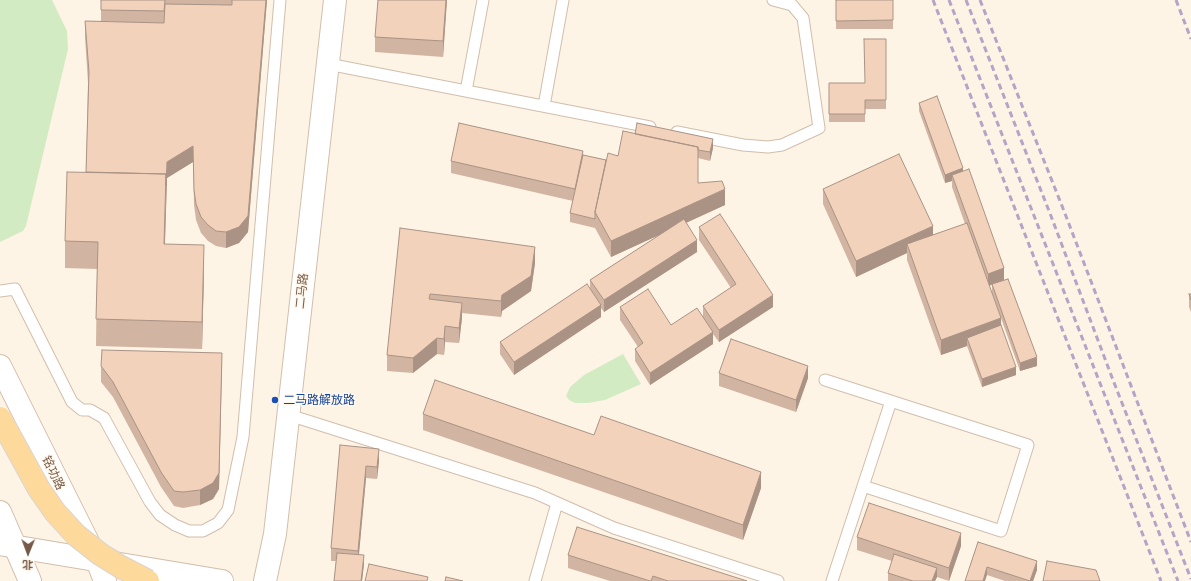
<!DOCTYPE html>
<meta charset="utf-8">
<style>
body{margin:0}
#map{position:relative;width:1191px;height:581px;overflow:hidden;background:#fdf4e5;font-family:Montserrat,"Noto Sans SC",sans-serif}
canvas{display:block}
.north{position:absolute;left:8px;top:533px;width:40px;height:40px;-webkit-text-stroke:3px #fff8ec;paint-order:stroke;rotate:181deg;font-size:11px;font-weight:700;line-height:16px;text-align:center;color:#765a49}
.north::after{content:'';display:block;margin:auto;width:14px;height:18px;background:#765a49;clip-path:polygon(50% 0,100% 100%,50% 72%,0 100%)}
</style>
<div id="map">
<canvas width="1191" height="581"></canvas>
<div class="north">北</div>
</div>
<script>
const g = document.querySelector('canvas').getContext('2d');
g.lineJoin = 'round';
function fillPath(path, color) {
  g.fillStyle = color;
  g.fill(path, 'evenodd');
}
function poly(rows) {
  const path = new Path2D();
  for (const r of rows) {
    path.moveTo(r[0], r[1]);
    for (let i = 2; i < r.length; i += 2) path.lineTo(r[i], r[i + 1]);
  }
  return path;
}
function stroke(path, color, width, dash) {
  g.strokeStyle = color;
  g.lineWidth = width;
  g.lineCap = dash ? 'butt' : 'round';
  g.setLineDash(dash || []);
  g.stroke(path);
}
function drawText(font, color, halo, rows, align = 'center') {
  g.font = font + ' Montserrat,"Noto Sans SC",sans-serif';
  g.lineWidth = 3;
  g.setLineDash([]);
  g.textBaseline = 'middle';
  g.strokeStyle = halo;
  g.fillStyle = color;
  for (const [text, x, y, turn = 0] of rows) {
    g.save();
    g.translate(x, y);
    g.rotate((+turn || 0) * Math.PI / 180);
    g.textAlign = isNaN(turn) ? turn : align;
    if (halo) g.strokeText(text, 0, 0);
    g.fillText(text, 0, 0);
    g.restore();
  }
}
fillPath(poly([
 [0,0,52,0,67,31,68,49,26,226,23,231,0,242],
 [623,354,641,384,605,400,588,403,575,403,569,400,566,396,570,387,584,375]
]), '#d3ebc3');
const service = poly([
 [328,64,650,127],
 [466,91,483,0],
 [544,106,563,0],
 [677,132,743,145,768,147,782,145,819,128,803,18,792,5,773,0],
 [0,291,15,289,72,402,82,410,90,410,104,418,150,502,160,515,175,525,189,531,203,531,218,523,228,510,243,437,280,0],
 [825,380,1028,445,1001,531,863,486],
 [289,415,535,493,614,528,778,581],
 [535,581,557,503],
 [832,581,891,401]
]);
const tertiary = poly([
 [0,544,222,581],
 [265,581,275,534,335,0]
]);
const secondary = poly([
 [0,366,97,560,105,581],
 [0,512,30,581]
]);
stroke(service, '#d1bead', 13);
stroke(tertiary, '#d1bead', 24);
stroke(secondary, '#d4beab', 24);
stroke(service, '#fff', 11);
stroke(tertiary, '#fff', 22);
stroke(secondary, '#fff', 22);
stroke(poly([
 [933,0,1161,581],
 [949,0,1178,581],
 [966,0,1051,216,1113,380,1191,579],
 [980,0,1064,211,1191,542],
 [1176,0,1191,39]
]), '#b7a3c7', 3, [6, 4]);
const primaryBridge = poly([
 [0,418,39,489,55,512,76,535,100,554,121,567,148,581]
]);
stroke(primaryBridge, '#dbd4d0', 24, []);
stroke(primaryBridge, '#fdda9c', 22);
fillPath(poly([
 [101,0,267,0,248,232,239,243,226,248,216,246,208,241,201,233,196,220,194,205,193,162,167,178,165,244,204,272,202,349,96,346,97,269,65,268,65,241,86,172,88,83,85,37,85,21,101,21],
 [447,0,443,57,375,52,375,37],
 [836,0,893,0,893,29,836,29],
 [886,39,886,109,865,109,865,122,829,122,829,83,865,83],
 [919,103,963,171,1037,366,1020,371,992,293,992,285,989,286,1016,375,982,387,967,346,941,355,907,260,907,253,856,277,823,204,823,189,933,235,965,224,952,187,952,181,945,183,919,111],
 [635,134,713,148,710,161,698,158,698,183,725,205,686,223,697,252,604,312,601,308,601,317,514,375,500,354,500,342,590,289,590,280,661,234,611,257,595,228,570,222,570,213,573,201,451,173,451,161,583,155,606,160,618,156],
 [699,227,773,307,719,342,713,334,713,344,650,385,635,361,635,349,638,347,620,320,620,307,671,325,703,316,703,306,731,288,699,240],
 [400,228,535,263,531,291,502,311,501,317,462,313,462,318,459,343,445,342,444,355,437,354,413,373,387,371,387,355],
 [1189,294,1191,294,1191,312,1189,307],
 [101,366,222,369,219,489,213,499,200,505,183,508,174,506,161,487,113,397,101,382],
 [719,373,808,378,796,412,719,386],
 [423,414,761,488,743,540,423,430],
 [340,445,379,461,377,479,366,478,359,555,364,564,362,581,334,581,336,561,331,561,331,548],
 [857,537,961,546,949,581,937,577,935,581,888,581,888,573,892,561,857,550],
 [978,542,1037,570,1033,581,1005,581,987,575],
 [568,555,747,581,610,581,568,568]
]), '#d1b5a2');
fillPath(poly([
 [266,0,267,0,248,232,239,243,226,248,226,232],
 [446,0,447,0,443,57,443,41],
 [713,139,713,148,710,161,710,152],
 [193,146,193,162,167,178,164,271,164,244,167,162],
 [583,151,583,164,575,201,575,189],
 [963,168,963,177,952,175,952,181,945,183,945,175],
 [725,189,725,205,611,257,611,241],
 [933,226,933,241,907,244,907,253,856,277,856,261],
 [697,240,697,252,604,312,604,300],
 [204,245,204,272,202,349,202,322],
 [535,247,535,263,531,291,502,311,501,317,501,301,502,295],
 [1004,268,1004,280,988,286,988,274],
 [773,295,773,307,719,342,719,330],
 [462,303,462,318,459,343,459,328],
 [601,305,601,317,514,375,514,362],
 [1001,318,1001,334,967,338,967,346,941,355,941,340],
 [445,326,445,342,444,355,444,339],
 [713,332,713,344,650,385,650,373],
 [437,338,437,354,413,373,413,358],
 [222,353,219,489,213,499,200,505,200,490],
 [1037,357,1037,366,1020,371,1020,363],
 [808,366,808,378,796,412,796,400],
 [1016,367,1016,375,982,387,982,379],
 [379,449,379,461,377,479,377,467],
 [366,466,366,478,358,563,358,551],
 [761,472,761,488,743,540,743,525],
 [961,533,961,546,949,581,949,568],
 [364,555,364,564,362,581,361,581],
 [1037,561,1037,570,1033,581,1030,581],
 [987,567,987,575,985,581,983,581],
 [937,568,937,577,935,581,932,581]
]), '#aa9384');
const building = poly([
 [101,0,165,0,164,11,101,10,101,0],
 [232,0,266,0,248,216,239,227,226,232,216,231,208,225,201,217,196,204,194,190,193,146,167,162,166,186,166,174,86,172,89,72,85,21,164,23,165,4,232,5,232,0],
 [378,0,446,0,443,41,375,37,378,0],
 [836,0,893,0,893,20,836,21,836,0],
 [864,39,886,39,886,100,865,100,865,114,829,114,829,83,865,83,864,39],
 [937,96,963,168,945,175,919,103,937,96],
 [459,123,583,151,575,189,451,161,459,123],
 [637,123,713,139,710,152,698,150,698,147,635,134,637,123],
 [623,131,698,147,698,183,722,181,725,189,611,241,595,212,608,153,618,156,623,131],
 [899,154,933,226,856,261,823,189,899,154],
 [583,155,606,160,595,212,595,219,570,213,583,155],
 [969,169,1004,268,988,274,952,175,969,169],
 [67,172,166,174,164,244,204,245,202,322,96,319,98,242,65,241,67,172],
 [720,214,773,295,719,330,703,306,736,284,699,227,720,214],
 [684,219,697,240,604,300,590,280,684,219],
 [967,223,1001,318,941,340,907,244,967,223],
 [400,228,535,247,531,276,502,295,501,301,430,294,429,299,462,303,459,328,445,326,444,339,437,338,413,358,387,355,400,228],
 [1008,279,1037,357,1020,363,992,284,1008,279],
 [587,284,601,305,514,362,500,342,587,284],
 [648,289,671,325,697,308,713,332,650,373,635,349,643,343,620,307,648,289],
 [1189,294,1191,294,1191,300,1189,294],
 [1001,325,1016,367,982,379,967,338,1001,325],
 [731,339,808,366,796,400,719,373,731,339],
 [102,350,222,353,219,473,213,483,200,490,183,492,174,491,161,472,113,382,101,366,102,350],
 [435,380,594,435,601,416,761,472,743,525,423,414,435,380],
 [340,445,379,449,377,467,366,466,358,551,331,548,340,445],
 [869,503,961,533,949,568,857,537,869,503],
 [577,527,747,581,668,581,653,576,651,581,650,581,568,555,577,527],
 [978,542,1037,561,1030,581,987,567,983,581,965,581,978,542],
 [337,553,364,555,361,581,334,581,337,553],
 [894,554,937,568,932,581,913,581,888,573,894,554],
 [1047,561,1096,570,1100,581,1043,581,1047,561],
 [369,564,428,577,427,581,365,581,369,564],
 [446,577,463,581,445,581,446,577]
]);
fillPath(building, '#f3d2bc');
stroke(building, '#aa9384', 1);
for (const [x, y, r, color] of [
 [275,400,4,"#1a4fb4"]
]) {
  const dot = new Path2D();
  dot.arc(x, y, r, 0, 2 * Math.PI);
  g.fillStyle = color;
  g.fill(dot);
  stroke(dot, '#fff8ec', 1.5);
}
drawText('12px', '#765a49', '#fff8ec', [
 ["二马路",302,291,-84],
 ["铭功路",53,473,64]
]);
drawText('12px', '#164399', '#fff8ec', [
 ["二马路解放路",283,400]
], 'left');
</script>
